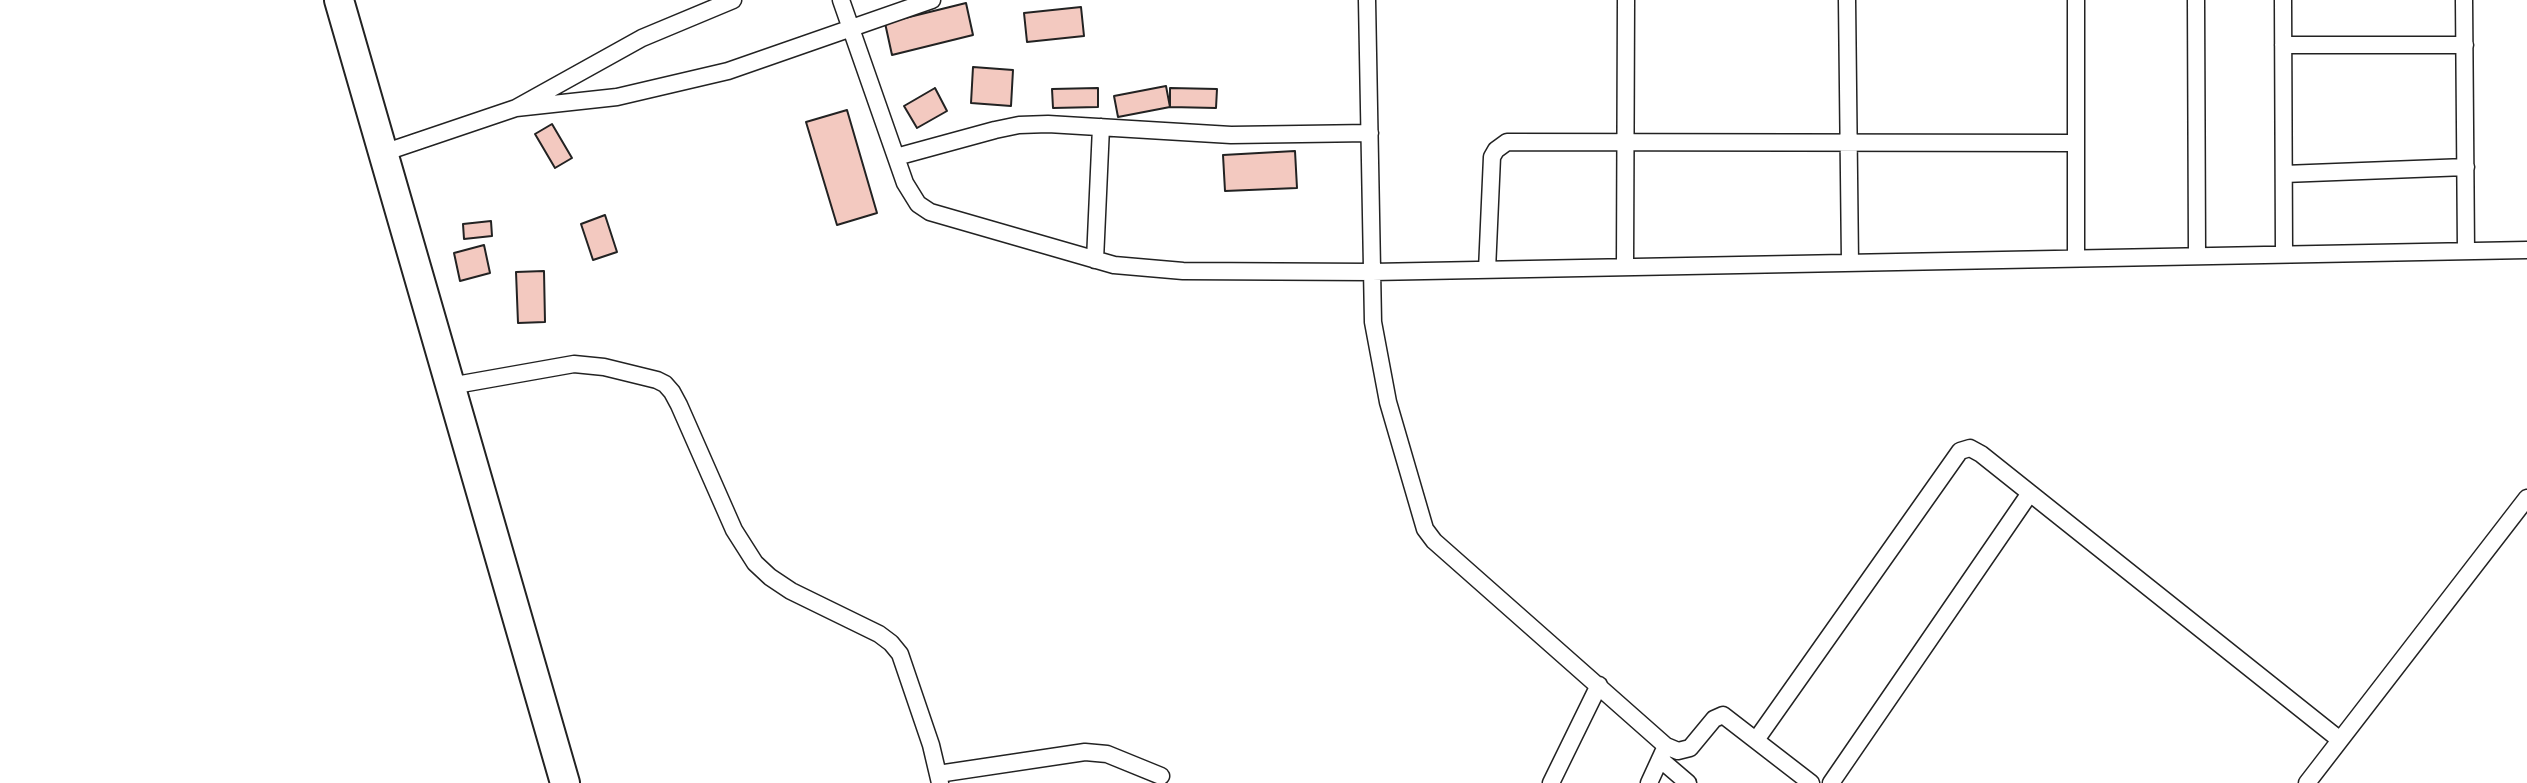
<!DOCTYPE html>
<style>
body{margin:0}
canvas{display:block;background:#fff}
</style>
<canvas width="2527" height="783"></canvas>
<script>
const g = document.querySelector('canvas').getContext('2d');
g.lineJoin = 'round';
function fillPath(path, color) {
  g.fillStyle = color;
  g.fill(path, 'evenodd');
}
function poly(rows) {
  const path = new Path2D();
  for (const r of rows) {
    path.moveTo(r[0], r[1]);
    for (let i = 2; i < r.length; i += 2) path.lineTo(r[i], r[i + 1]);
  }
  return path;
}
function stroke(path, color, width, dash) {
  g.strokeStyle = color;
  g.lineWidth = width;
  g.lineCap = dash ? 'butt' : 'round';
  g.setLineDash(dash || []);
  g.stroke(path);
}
const building = poly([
 [966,3,973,35,892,55,885,23,966,3],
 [1081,7,1084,36,1027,42,1024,13,1081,7],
 [973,67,1013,70,1011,106,971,103,973,67],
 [1166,86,1170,107,1118,117,1114,96,1166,86],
 [935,88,947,111,917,128,904,106,935,88],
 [1098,88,1098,107,1053,108,1052,89,1098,88],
 [1170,88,1217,89,1216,108,1170,107,1170,88],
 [847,110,877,213,837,225,806,122,847,110],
 [552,124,572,158,555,168,535,134,552,124],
 [1295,151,1297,188,1225,191,1223,155,1295,151],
 [605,215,617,252,593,260,581,224,605,215],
 [491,221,492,236,464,239,463,224,491,221],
 [484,245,490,273,460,281,454,253,484,245],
 [544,271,545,322,518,323,516,272,544,271]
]);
fillPath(building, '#f3c9c0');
stroke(building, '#222', 2);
const minor = poly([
 [841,0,905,183,918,204,930,212,1114,265,1183,271,1372,272,2527,250],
 [1367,0,1373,322,1388,402,1425,529,1434,541,1666,746,1678,751,1690,748,1714,719,1723,715,1811,783],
 [1847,0,1850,262],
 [2076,0,2076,257],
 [2196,0,2197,255],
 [2283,0,2284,254],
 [2464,0,2466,251],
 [2283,45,2465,45],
 [516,108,617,97,728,71,932,0],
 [383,153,516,108,642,38,733,0],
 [896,157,995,130,1019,125,1048,124,1231,135,1370,133],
 [2284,174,2466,167],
 [1095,260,1101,127],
 [1625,267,1626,0],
 [1487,270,1492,157,1496,150,1507,142,2076,143],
 [450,386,574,364,604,367,657,380,665,384,672,392,679,405,734,530,755,563,770,577,791,591,879,634,891,643,900,654,931,745,940,783],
 [1756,740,1960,451,1970,448,1981,454,2340,740],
 [1660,759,1688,783],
 [938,774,1085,752,1107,754,1161,776],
 [1551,783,1599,685],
 [1649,783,1666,746],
 [1831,783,2030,493],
 [2307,783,2527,498]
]);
const trunk = poly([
 [339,0,565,783]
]);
stroke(minor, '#222', 19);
stroke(trunk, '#222', 32);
stroke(minor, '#fff', 16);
stroke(trunk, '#fff', 28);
</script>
